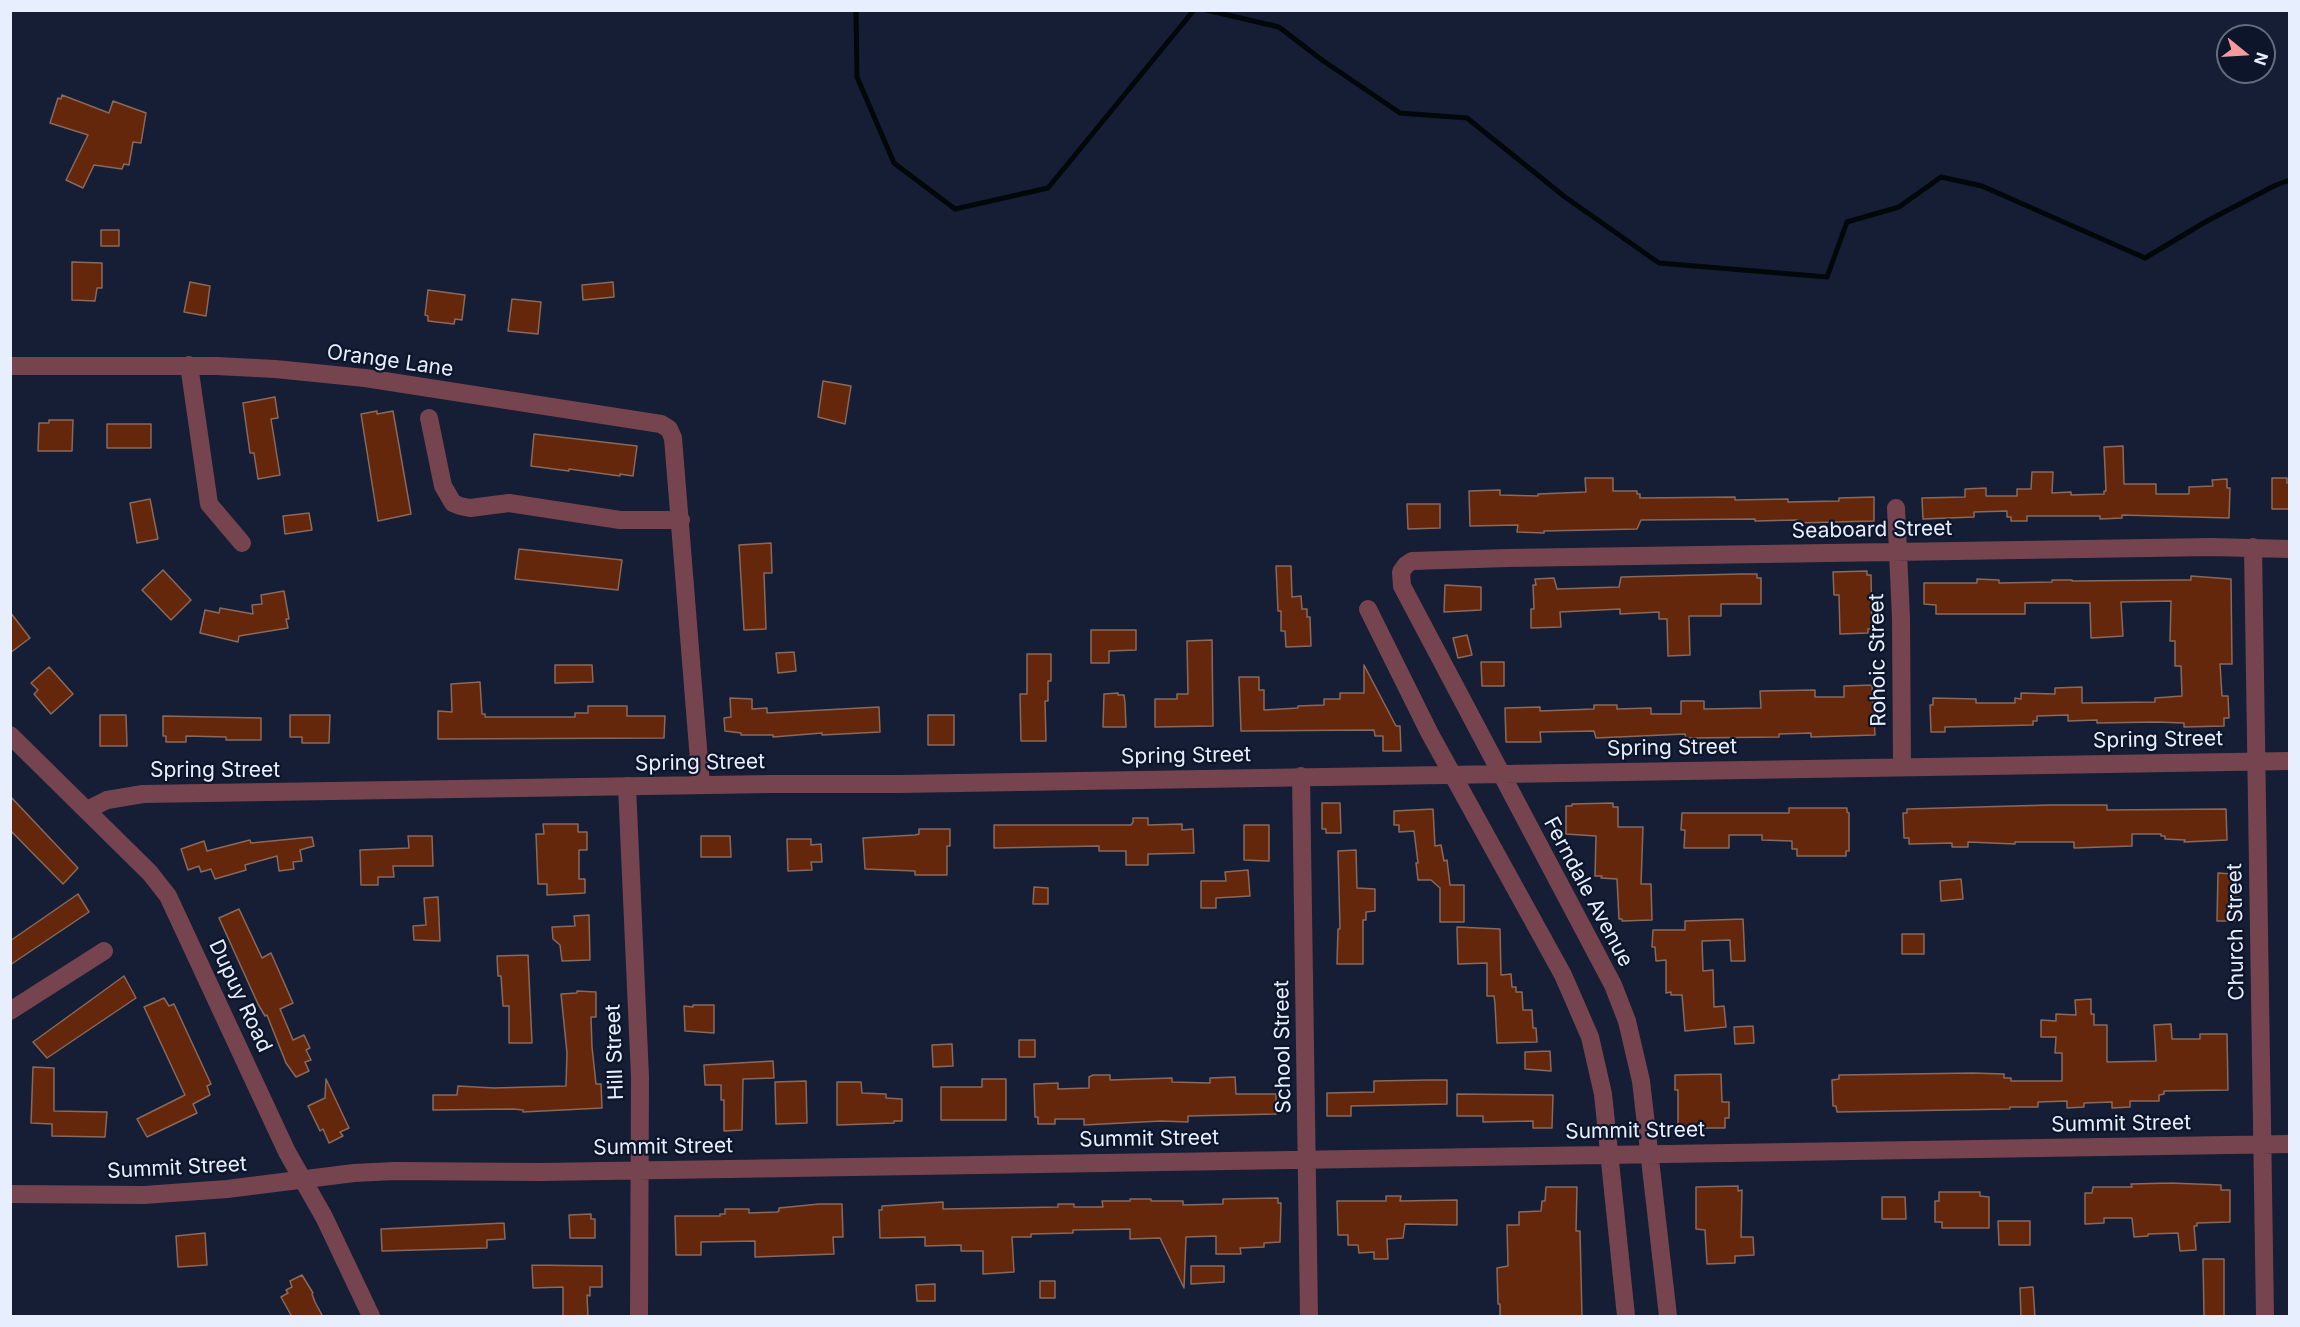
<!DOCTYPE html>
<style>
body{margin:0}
#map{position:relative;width:2300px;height:1327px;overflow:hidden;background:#151e35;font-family:Inter,sans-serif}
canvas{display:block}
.frame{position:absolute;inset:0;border:12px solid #e7eefe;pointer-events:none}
.north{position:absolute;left:2216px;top:24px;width:60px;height:60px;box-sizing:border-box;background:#0c152a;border:2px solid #646c7f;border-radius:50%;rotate:108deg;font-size:16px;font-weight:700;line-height:24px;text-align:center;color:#e7eefe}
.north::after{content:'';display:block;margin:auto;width:21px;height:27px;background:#f59b9c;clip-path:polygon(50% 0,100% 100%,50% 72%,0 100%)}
</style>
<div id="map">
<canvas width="2300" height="1327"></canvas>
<div class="frame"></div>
<div class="north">N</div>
</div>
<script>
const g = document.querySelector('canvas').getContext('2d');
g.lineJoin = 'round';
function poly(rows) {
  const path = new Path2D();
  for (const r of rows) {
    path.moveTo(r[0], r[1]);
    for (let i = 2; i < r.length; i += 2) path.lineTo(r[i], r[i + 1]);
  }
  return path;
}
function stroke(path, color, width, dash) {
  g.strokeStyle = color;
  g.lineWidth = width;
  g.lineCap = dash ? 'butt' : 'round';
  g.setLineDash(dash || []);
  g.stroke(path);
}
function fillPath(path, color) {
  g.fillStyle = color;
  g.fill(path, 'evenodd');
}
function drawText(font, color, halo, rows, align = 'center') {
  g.font = font + ' Inter,sans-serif';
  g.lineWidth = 4.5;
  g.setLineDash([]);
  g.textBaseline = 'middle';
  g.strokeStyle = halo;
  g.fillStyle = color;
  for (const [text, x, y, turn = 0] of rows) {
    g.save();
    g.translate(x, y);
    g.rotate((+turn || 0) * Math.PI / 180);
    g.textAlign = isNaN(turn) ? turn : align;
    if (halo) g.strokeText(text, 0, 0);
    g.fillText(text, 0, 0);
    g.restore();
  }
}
stroke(poly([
 [856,10,857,77,894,163,955,209,1048,188,1194,10],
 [1206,10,1279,27,1322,60,1400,113,1467,118,1565,197,1659,263,1827,277,1847,222,1899,207,1941,177,1982,186,2145,258,2207,221,2276,185,2290,180]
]), '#01080a', 5);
const building = poly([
 [62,95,109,113,113,101,146,113,141,143,133,142,129,165,124,164,122,169,94,165,83,188,66,180,88,135,50,123,58,98,61,99,62,95],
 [101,230,119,230,119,246,101,246,101,230],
 [72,262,102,263,102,288,97,288,95,301,72,300,72,262],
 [190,282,210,286,206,316,184,312,190,282],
 [613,282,614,297,583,300,582,285,613,282],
 [428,290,465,295,462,320,455,319,454,324,428,321,428,316,425,315,428,290],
 [512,299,541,302,538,334,508,331,512,299],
 [823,381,851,386,845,424,818,417,823,381],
 [275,397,278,418,271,419,280,475,258,479,254,453,250,453,243,403,275,397],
 [377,411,377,414,393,411,411,514,378,521,361,414,377,411],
 [49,420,73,420,72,451,38,451,39,423,49,423,49,420],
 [107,424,151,424,151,448,107,448,107,424],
 [534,434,637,446,633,476,620,474,620,476,569,469,569,471,531,466,534,434],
 [2123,446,2124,484,2156,484,2156,494,2189,494,2189,487,2213,486,2212,480,2227,479,2227,488,2230,488,2229,518,2122,515,2122,518,2100,519,2100,516,2027,516,2027,521,2011,521,2011,517,2007,517,2007,511,1974,512,1974,517,1923,519,1922,498,1965,497,1965,489,1986,488,1986,496,2017,496,2017,489,2031,489,2032,472,2053,472,2052,493,2071,492,2071,495,2104,494,2104,491,2106,491,2104,447,2123,446],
 [1585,478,1613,478,1613,491,1637,491,1637,494,1640,494,1640,498,1735,497,1735,500,1788,499,1788,502,1839,501,1839,498,1874,497,1874,521,1797,523,1797,520,1755,521,1755,519,1641,520,1637,529,1544,531,1544,533,1517,532,1518,525,1470,526,1469,491,1500,490,1500,495,1538,496,1538,494,1586,492,1585,478],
 [2272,478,2287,478,2287,483,2289,483,2289,509,2272,509,2272,478],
 [150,499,158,539,137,543,130,503,150,499],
 [1407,504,1440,504,1440,528,1408,529,1407,504],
 [309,513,312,530,285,534,283,516,309,513],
 [771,543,772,573,764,573,766,629,744,630,739,545,771,543],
 [519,549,622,560,618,590,515,579,519,549],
 [1276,566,1291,566,1292,597,1301,596,1302,609,1307,609,1307,617,1310,617,1311,646,1286,647,1285,631,1281,631,1281,611,1278,611,1276,566],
 [163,570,191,600,171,620,142,590,163,570],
 [1867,571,1867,575,1871,575,1872,629,1868,629,1868,633,1840,634,1839,595,1834,595,1833,572,1867,571],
 [1740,574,1757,574,1757,578,1761,578,1761,604,1721,604,1721,616,1689,616,1690,655,1668,656,1667,619,1659,619,1659,612,1620,614,1620,609,1560,612,1561,627,1531,628,1531,609,1534,609,1533,585,1536,585,1535,579,1554,578,1557,589,1619,587,1621,577,1740,574],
 [2191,576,2231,579,2232,664,2220,664,2222,696,2228,696,2229,718,2224,718,2224,726,2184,727,2184,723,2156,722,2097,723,2097,720,2068,721,2068,715,2037,716,2037,721,2033,721,2033,725,1945,727,1945,732,1931,732,1930,705,1933,705,1933,698,1976,699,1976,703,2015,703,2015,698,2021,699,2021,693,2055,694,2055,688,2082,687,2082,703,2155,702,2155,698,2182,696,2181,666,2175,666,2175,641,2170,641,2171,601,2121,602,2123,636,2091,638,2090,603,2025,603,2025,614,1936,614,1936,605,1924,604,1924,583,1977,583,1977,579,1999,580,1999,583,2052,582,2052,580,2072,580,2072,581,2177,580,2191,580,2191,576],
 [1445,585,1481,587,1481,610,1444,612,1445,585],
 [284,591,289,619,286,619,288,628,239,636,238,642,200,633,205,610,219,613,220,608,253,614,252,605,262,604,261,595,284,591],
 [10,612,30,638,10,653,10,612],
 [1091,630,1136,630,1136,650,1109,651,1109,663,1091,663,1091,630],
 [1467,635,1472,655,1458,658,1453,638,1467,635],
 [1212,640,1213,726,1155,727,1155,699,1177,699,1177,694,1188,694,1187,641,1212,640],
 [794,652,796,671,778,673,776,653,794,652],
 [1027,654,1051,654,1051,681,1048,681,1048,701,1045,701,1046,741,1021,741,1020,694,1027,694,1027,654],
 [1481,662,1504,662,1504,686,1482,686,1481,662],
 [555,665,592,665,593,682,555,683,555,665],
 [1364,665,1396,726,1400,726,1401,751,1383,751,1383,736,1375,736,1374,730,1241,731,1239,677,1259,677,1259,690,1264,690,1264,710,1298,708,1298,706,1324,705,1324,699,1340,699,1340,693,1364,693,1364,665],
 [49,667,73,694,51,714,34,694,38,690,31,683,49,667],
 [480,682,482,714,485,714,485,717,575,717,575,713,588,713,588,706,627,706,627,716,665,716,664,738,438,739,438,711,452,712,451,684,480,682],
 [1872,685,1875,735,1811,737,1811,733,1779,734,1779,737,1686,738,1685,734,1596,738,1594,731,1540,732,1541,742,1506,742,1505,708,1540,707,1540,711,1594,709,1594,705,1617,705,1617,709,1651,708,1651,714,1681,714,1681,701,1704,701,1704,709,1761,708,1760,691,1815,690,1815,697,1844,697,1844,686,1872,685],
 [1118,693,1118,695,1124,695,1125,703,1126,727,1103,727,1104,694,1118,693],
 [730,698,752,699,752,709,767,708,767,713,879,707,880,732,822,735,822,733,773,737,773,735,741,735,741,733,725,731,724,718,731,717,730,698],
 [100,715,126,715,127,746,100,746,100,715],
 [290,715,330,715,329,743,302,743,302,737,290,737,290,715],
 [928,715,954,715,954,745,928,745,928,715],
 [163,716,261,718,261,740,226,740,226,737,186,736,186,742,166,742,166,736,163,736,163,716],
 [10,796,78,868,63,884,10,830,10,796],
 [1322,803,1340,803,1341,833,1326,833,1326,829,1322,829,1322,803],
 [1613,803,1613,807,1618,807,1618,827,1643,827,1641,884,1651,884,1652,920,1622,921,1622,919,1619,919,1617,879,1601,878,1602,876,1595,876,1596,836,1566,834,1566,806,1572,806,1572,804,1613,803],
 [2050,805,2107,805,2107,810,2226,809,2227,840,2184,842,2185,840,2165,839,2165,836,2161,836,2161,834,2132,834,2132,846,2074,848,2074,842,2015,842,2015,844,1968,842,1968,847,1952,847,1952,843,1909,844,1909,838,1904,838,1903,813,1907,813,1907,809,2050,805],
 [1789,808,1847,808,1847,812,1849,813,1849,851,1846,851,1846,856,1797,856,1797,849,1792,849,1792,841,1762,840,1762,835,1729,835,1729,848,1684,848,1685,830,1681,830,1682,813,1789,813,1789,808],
 [1433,809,1435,846,1441,845,1444,861,1447,860,1450,885,1464,885,1464,922,1440,922,1440,888,1431,880,1418,880,1416,863,1418,863,1414,831,1399,832,1399,825,1394,825,1394,811,1433,809],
 [1133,818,1148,818,1148,825,1182,824,1182,830,1193,829,1194,853,1148,854,1148,865,1126,865,1126,851,1099,851,1099,846,994,848,994,825,1131,825,1133,822,1133,818],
 [543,824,578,824,578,832,587,832,587,850,579,850,579,879,585,879,585,893,547,895,547,884,538,884,536,834,544,834,543,824],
 [1244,825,1269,825,1269,861,1244,860,1244,825],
 [919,829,950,829,950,846,947,846,947,875,915,875,915,871,865,869,863,838,915,835,919,834,919,829],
 [408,836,432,836,433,866,393,866,394,877,378,877,378,885,361,885,360,850,409,848,408,836],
 [701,836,730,836,731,857,701,857,701,836],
 [312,837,314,846,300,850,302,861,293,862,294,869,279,871,277,856,245,865,246,870,215,879,211,869,201,872,199,866,188,870,181,849,204,841,207,851,250,840,251,843,312,837],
 [787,839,811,839,811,845,821,844,822,862,811,862,812,870,788,871,787,839],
 [1356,850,1357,888,1375,889,1375,911,1366,912,1366,920,1363,920,1363,964,1337,964,1338,929,1340,929,1338,851,1356,850],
 [1248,870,1250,896,1216,898,1216,908,1201,908,1201,881,1226,881,1225,872,1248,870],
 [2218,873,2232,874,2231,897,2239,897,2238,921,2217,921,2218,873],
 [1961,879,1963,899,1941,901,1940,881,1961,879],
 [1034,887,1048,888,1048,904,1033,904,1034,887],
 [78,894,89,912,10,965,10,941,78,894],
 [438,897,440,941,414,940,413,926,426,925,424,898,438,897],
 [239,909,262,958,271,953,293,1003,280,1009,293,1040,304,1035,310,1048,306,1050,311,1060,305,1062,309,1071,296,1077,286,1063,267,1015,265,1016,258,1004,219,918,239,909],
 [589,915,590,960,562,961,560,945,553,939,552,927,575,926,574,916,589,915],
 [1743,919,1745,961,1731,961,1730,940,1702,941,1703,971,1713,970,1714,1007,1724,1006,1726,1027,1685,1031,1682,995,1671,995,1671,992,1666,993,1666,960,1656,961,1655,947,1652,947,1653,930,1685,930,1685,921,1743,919],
 [1457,927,1500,929,1501,975,1511,974,1512,987,1516,987,1516,992,1522,992,1523,1010,1532,1010,1533,1028,1536,1028,1537,1042,1497,1043,1495,1004,1494,996,1487,996,1487,963,1458,964,1457,927],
 [1902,934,1924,934,1924,954,1902,954,1902,934],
 [528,955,532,1043,509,1043,509,1006,503,1006,501,976,498,976,497,956,528,955],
 [124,976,136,998,47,1058,33,1042,124,976],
 [577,991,596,992,596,1017,591,1017,592,1047,596,1084,601,1084,602,1108,523,1112,523,1110,513,1109,433,1110,433,1095,457,1095,458,1086,494,1088,566,1086,567,1053,561,994,577,993,577,991],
 [164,998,169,1006,174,1004,211,1084,207,1086,210,1095,193,1104,197,1113,147,1137,137,1119,185,1095,144,1007,164,998],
 [2091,999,2091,1014,2094,1014,2094,1025,2107,1025,2107,1062,2156,1061,2154,1025,2171,1024,2172,1039,2200,1039,2200,1034,2227,1034,2228,1090,2164,1091,2164,1094,2159,1095,2159,1101,2130,1101,2130,1107,2112,1108,2112,1102,2084,1103,2084,1107,2067,1108,2067,1101,2038,1102,2038,1107,2010,1107,2010,1109,1837,1112,1836,1106,1833,1106,1832,1080,1839,1079,1839,1075,1973,1073,2004,1074,2004,1078,2011,1078,2011,1081,2062,1081,2062,1053,2055,1053,2056,1037,2041,1037,2041,1020,2056,1021,2056,1014,2076,1015,2075,1000,2091,999],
 [693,1005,714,1005,714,1033,685,1031,684,1006,693,1007,693,1005],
 [1753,1026,1754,1043,1735,1044,1734,1027,1753,1026],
 [1019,1040,1035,1040,1035,1057,1019,1057,1019,1040],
 [952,1044,953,1066,933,1067,932,1045,952,1044],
 [1550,1051,1551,1071,1525,1069,1525,1052,1550,1051],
 [773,1061,774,1078,743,1079,742,1130,724,1131,724,1100,721,1100,721,1085,705,1085,704,1065,773,1061],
 [33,1067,54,1068,54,1111,107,1112,105,1137,52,1136,52,1124,31,1123,33,1067],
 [1721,1074,1722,1102,1729,1102,1729,1118,1725,1118,1725,1128,1678,1128,1678,1090,1675,1090,1675,1075,1721,1074],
 [1093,1075,1110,1075,1110,1080,1172,1078,1172,1082,1210,1083,1210,1078,1235,1077,1236,1094,1276,1094,1276,1114,1188,1116,1188,1122,1161,1121,1084,1125,1084,1119,1055,1119,1055,1124,1038,1124,1038,1117,1035,1117,1034,1084,1058,1083,1058,1089,1089,1088,1089,1077,1093,1075],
 [326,1079,349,1128,340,1132,343,1136,329,1143,323,1129,320,1131,308,1106,325,1098,326,1079],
 [982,1079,1006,1079,1006,1120,941,1120,941,1087,982,1087,982,1079],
 [1428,1080,1447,1080,1447,1104,1351,1106,1351,1116,1327,1116,1327,1093,1374,1092,1374,1081,1428,1080],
 [806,1081,807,1123,776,1124,775,1082,806,1081],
 [837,1082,861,1082,862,1093,886,1094,886,1098,902,1099,902,1121,894,1121,894,1123,837,1125,837,1082],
 [1457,1094,1553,1095,1552,1128,1533,1128,1533,1121,1483,1122,1483,1116,1457,1116,1457,1094],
 [2170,1183,2221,1185,2221,1190,2230,1190,2230,1222,2197,1223,2197,1226,2194,1226,2196,1250,2180,1251,2178,1233,2148,1234,2148,1236,2134,1237,2132,1218,2104,1218,2104,1223,2085,1224,2085,1193,2092,1193,2093,1187,2132,1187,2131,1184,2170,1183],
 [1738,1186,1738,1191,1742,1190,1741,1237,1753,1237,1754,1255,1735,1256,1735,1263,1707,1264,1705,1230,1696,1229,1696,1187,1738,1186],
 [1546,1187,1577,1187,1576,1231,1580,1231,1582,1317,1500,1317,1500,1304,1498,1304,1497,1268,1508,1266,1507,1225,1519,1225,1519,1212,1541,1211,1542,1201,1545,1201,1546,1187],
 [1939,1192,1980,1192,1980,1196,1989,1197,1989,1228,1942,1228,1942,1222,1935,1222,1935,1201,1939,1201,1939,1192],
 [1386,1196,1401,1196,1400,1201,1457,1200,1457,1225,1405,1224,1403,1238,1387,1239,1388,1259,1374,1259,1374,1252,1359,1253,1358,1245,1348,1245,1348,1235,1338,1235,1337,1201,1386,1201,1386,1196],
 [1882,1197,1905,1197,1906,1219,1882,1219,1882,1197],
 [1278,1198,1278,1203,1281,1203,1280,1242,1264,1243,1264,1247,1240,1248,1241,1254,1216,1254,1216,1236,1186,1237,1184,1288,1160,1238,1130,1239,1130,1229,1073,1230,1073,1233,1031,1234,1031,1237,1012,1237,1014,1272,983,1274,983,1251,961,1251,961,1245,925,1246,925,1237,880,1238,879,1210,882,1210,882,1206,943,1202,943,1209,1058,1207,1058,1204,1074,1204,1074,1207,1103,1207,1102,1201,1130,1201,1130,1199,1151,1199,1151,1201,1183,1201,1183,1205,1223,1204,1223,1199,1278,1198],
 [819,1204,842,1204,843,1237,833,1237,834,1254,755,1257,755,1241,701,1242,701,1255,676,1255,675,1216,720,1216,720,1214,725,1214,725,1209,749,1209,749,1213,777,1212,779,1211,779,1208,819,1204],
 [591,1214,591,1219,595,1219,595,1238,570,1238,569,1215,591,1214],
 [1998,1221,2030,1221,2030,1245,1999,1245,1998,1221],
 [504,1223,505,1239,487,1240,487,1248,382,1251,381,1229,504,1223],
 [205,1233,207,1265,178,1267,176,1236,205,1233],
 [2203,1259,2224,1259,2224,1317,2204,1317,2203,1259],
 [532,1265,602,1266,602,1287,590,1287,590,1296,587,1295,588,1317,563,1317,563,1287,533,1288,532,1265],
 [1191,1266,1224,1266,1224,1282,1191,1284,1191,1266],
 [302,1275,313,1293,312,1294,315,1302,323,1317,292,1317,281,1297,288,1293,286,1290,292,1287,290,1281,302,1275],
 [1040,1281,1055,1281,1055,1298,1040,1298,1040,1281],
 [935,1284,935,1301,917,1301,916,1285,935,1284],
 [2033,1287,2035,1317,2021,1317,2020,1288,2033,1287]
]);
fillPath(building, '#65270b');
stroke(building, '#89695c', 1.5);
stroke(poly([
 [189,365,209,504,242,543],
 [10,366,217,366,275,369,365,378,661,424,669,429,673,438,701,785],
 [429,418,443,486,453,503,460,506,470,508,509,503,620,520,681,520],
 [1896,508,1901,618,1902,766],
 [2253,547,2265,1316],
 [1368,609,1429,732,1563,975,1590,1037,1603,1094,1626,1316],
 [10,735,150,873,168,896,287,1152,324,1217,371,1316],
 [1301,776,1309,1316],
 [627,786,640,1077,639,1316],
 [87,810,107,800,143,794,771,784,899,784,2290,761],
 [10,1011,104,951],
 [10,1194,144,1195,227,1189,354,1173,394,1171,541,1172,2290,1144],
 [1668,1316,1641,1081,1627,1021,1613,985,1402,586,1401,572,1406,565,1412,561,1508,558,2211,547,2290,549]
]), '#76444f', 18);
drawText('21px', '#e7eefe', '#0c152a', [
 ["Orange Lane",390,361,8],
 ["Seaboard Street",1872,530,-1],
 ["Rohoic Street",1878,660,-91],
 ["Spring Street",2158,740,-1],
 ["Spring Street",1672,748,-1],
 ["Spring Street",1186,756,-1],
 ["Spring Street",700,763,-1],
 ["Spring Street",215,771],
 ["Ferndale Avenue",1588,892,62],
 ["Church Street",2236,932,-91],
 ["Dupuy Road",240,996,65],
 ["School Street",1283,1047,-91],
 ["Hill Street",615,1052,-92],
 ["Summit Street",2121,1124,-1],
 ["Summit Street",1635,1131,-1],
 ["Summit Street",1149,1139,-1],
 ["Summit Street",663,1147,-1],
 ["Summit Street",177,1168,-3]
]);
</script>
